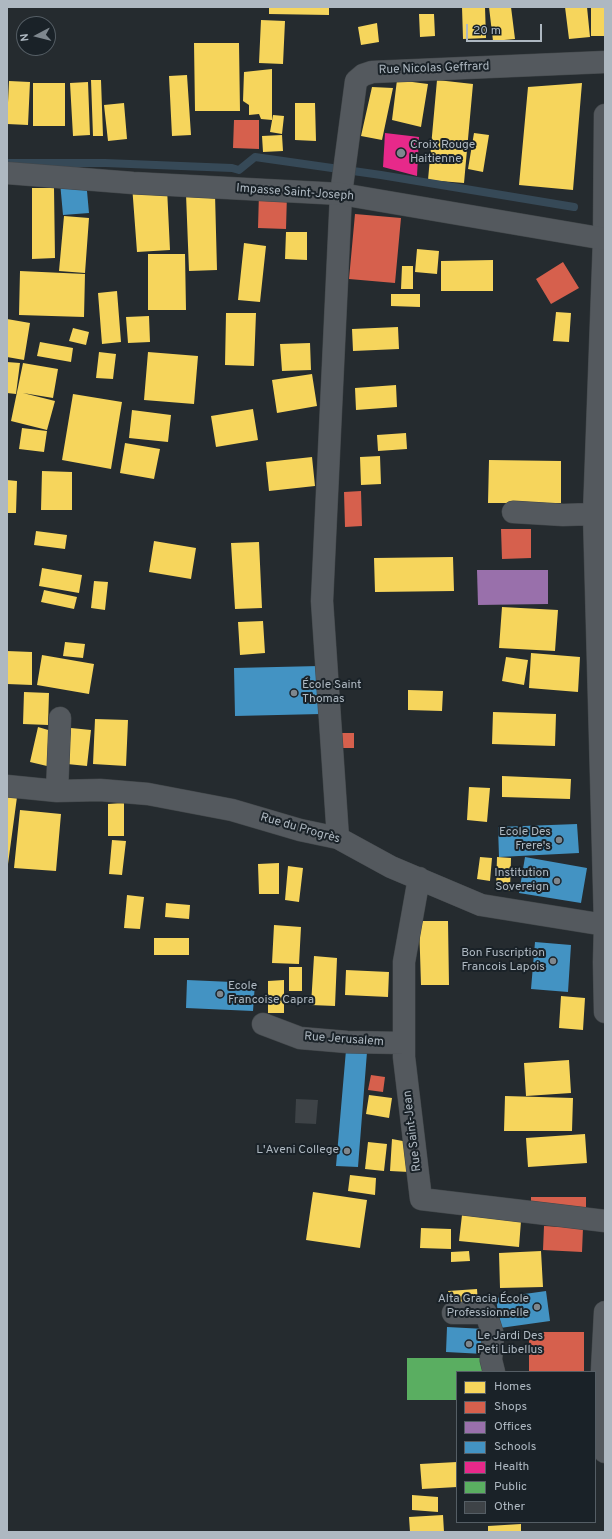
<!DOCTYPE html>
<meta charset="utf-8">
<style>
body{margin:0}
#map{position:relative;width:612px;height:1539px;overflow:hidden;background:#252b2f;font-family:Overpass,sans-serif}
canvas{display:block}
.frame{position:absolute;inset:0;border:8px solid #aeb8c1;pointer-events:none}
.legend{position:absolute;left:456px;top:1371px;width:140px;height:152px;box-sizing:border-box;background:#1a2228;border:1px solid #555e65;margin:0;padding:5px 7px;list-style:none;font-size:12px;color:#aeb8c1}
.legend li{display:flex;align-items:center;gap:8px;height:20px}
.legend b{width:20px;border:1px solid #555e65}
.north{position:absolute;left:16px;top:16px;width:40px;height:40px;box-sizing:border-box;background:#1a2228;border:1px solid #555e65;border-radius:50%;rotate:263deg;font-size:11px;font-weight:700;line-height:16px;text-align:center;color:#aeb8c1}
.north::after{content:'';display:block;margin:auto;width:14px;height:18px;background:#7e878e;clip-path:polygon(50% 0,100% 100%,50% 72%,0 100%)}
.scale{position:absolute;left:466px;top:24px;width:76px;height:18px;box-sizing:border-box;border:2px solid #aeb8c1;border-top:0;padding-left:5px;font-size:12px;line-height:14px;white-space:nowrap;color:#aeb8c1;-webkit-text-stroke:3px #1a2228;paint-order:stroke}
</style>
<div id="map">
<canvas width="612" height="1539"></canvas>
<div class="frame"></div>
<ul class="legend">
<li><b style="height:11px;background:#f6d55c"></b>Homes</li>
<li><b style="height:11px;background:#d6604d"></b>Shops</li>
<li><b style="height:11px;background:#9970ab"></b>Offices</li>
<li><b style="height:11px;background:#4393c3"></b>Schools</li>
<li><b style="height:11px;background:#e7298a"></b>Health</li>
<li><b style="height:11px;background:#5aae61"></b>Public</li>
<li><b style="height:11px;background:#3e4347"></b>Other</li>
</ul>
<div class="north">N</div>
<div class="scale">20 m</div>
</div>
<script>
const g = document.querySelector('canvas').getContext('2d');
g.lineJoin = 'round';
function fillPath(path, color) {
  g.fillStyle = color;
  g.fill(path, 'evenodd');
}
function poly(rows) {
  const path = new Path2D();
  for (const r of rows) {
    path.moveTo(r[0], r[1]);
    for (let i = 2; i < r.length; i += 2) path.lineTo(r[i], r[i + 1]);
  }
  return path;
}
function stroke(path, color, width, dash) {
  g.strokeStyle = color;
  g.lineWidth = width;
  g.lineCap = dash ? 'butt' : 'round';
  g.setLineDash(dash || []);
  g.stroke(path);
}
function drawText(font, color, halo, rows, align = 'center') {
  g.font = font + ' Overpass,sans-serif';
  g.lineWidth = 4;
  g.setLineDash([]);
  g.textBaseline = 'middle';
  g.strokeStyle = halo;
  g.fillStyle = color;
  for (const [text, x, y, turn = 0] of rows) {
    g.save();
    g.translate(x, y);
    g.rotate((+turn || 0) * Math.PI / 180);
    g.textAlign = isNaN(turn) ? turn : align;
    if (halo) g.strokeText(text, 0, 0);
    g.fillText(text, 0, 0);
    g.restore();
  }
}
fillPath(poly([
 [269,7,329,7,329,15,269,14],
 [462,7,485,7,486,38,463,39],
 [489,7,511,7,515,39,493,41],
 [565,7,587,7,590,37,569,39],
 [591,7,605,7,605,36,591,36],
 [419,14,434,14,435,36,420,37],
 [261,20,285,21,283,64,259,63],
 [377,23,379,42,361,45,358,27],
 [194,43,239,43,240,111,195,111],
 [272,69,272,120,261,119,259,114,249,115,249,105,243,101,244,72],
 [187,75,191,135,172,136,169,76],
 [91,80,101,80,103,136,93,136],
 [397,80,428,84,421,127,392,120],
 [437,80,473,84,464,183,428,180],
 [9,81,30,82,28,125,7,124],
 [88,82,90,135,73,136,70,83],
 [33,83,65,83,65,126,33,126],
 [582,83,573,190,519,185,528,87],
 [372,87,393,88,382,140,361,136],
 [124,103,127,139,108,141,104,105],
 [295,103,315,103,316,141,295,140],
 [273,115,284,116,282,134,270,132],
 [474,133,489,135,483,172,468,169],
 [282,135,283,151,263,152,262,136],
 [132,185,167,188,170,250,137,252],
 [32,188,54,188,55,258,32,259],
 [186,194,215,194,217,270,189,271],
 [64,216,89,218,85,273,59,271],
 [286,232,307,232,307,260,285,259],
 [244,243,266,246,260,302,238,300],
 [417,249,439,251,437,274,415,272],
 [148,254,185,254,186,310,148,310],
 [493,260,493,291,441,291,441,261],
 [402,266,413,266,413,289,401,289],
 [20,271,85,274,84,317,19,315],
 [117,291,121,342,102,344,98,293],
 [391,294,420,294,420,307,391,306],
 [556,312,571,313,569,342,553,341],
 [226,313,256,313,254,366,225,365],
 [149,316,150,342,128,343,126,317],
 [7,319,30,323,24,360,7,357],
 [398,327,399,349,353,351,352,329],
 [73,328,89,332,86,345,69,341],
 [40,342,73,348,71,362,37,356],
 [310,343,311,370,282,371,280,344],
 [99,352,116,354,113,379,96,378],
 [148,352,198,356,194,404,144,400],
 [7,362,20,363,16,394,7,393],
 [23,363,58,369,53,398,23,393,55,401,47,430,11,421],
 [312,374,317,406,277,413,272,380],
 [396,385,397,407,356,410,355,388],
 [73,394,122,402,111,469,62,460],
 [253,409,258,440,216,447,211,416],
 [132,410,171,415,168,442,129,438],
 [22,428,47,431,44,452,19,449],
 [406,433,407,449,378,451,377,435],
 [125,443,160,449,154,479,120,473],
 [380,456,381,484,361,485,360,457],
 [312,457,315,486,269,491,266,462],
 [489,460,561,461,561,503,488,503],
 [42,471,72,472,72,510,41,510],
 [7,480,17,481,16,513,7,513],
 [36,531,67,535,65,549,34,545],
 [154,541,196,548,191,579,149,572],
 [259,542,262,608,235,609,231,543],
 [453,557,454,591,375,592,374,558],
 [42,568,82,575,79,593,39,586],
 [94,581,108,582,105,610,91,608],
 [44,590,77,597,74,609,41,602],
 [502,607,558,610,555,651,499,648],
 [263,621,265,653,240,655,238,622],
 [65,642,85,644,83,658,63,656],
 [7,651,32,652,32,685,7,684],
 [531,653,580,657,578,692,529,688],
 [42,655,94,664,89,694,37,685],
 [506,657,528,660,524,685,502,681],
 [408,690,443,691,442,711,408,710],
 [24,692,49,693,48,725,23,724],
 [493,712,556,714,555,746,492,744],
 [95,719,128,720,126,766,93,764],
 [38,727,55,732,47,766,30,762],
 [71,728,91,730,87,766,67,764],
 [502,776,571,779,570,799,502,797],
 [469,787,490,788,487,822,467,820],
 [7,795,17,797,8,864,7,864],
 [124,803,124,836,108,836,108,804],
 [20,810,61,814,56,871,14,868],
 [112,840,126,841,122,875,109,874],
 [480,857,492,858,490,881,477,879],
 [497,857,511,858,510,891,496,890],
 [279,863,279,894,259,894,258,864],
 [288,866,303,868,299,902,285,900],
 [127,895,144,897,140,929,124,928],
 [166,903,190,905,189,919,165,917],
 [419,921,448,921,449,985,421,985],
 [274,925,301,927,299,964,272,963],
 [154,938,189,938,189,955,154,955],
 [314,956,337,958,335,1006,311,1005],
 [289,967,302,967,302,991,289,991],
 [346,970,389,972,388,997,345,995],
 [284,980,284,1013,268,1013,268,981],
 [561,996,585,998,583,1030,559,1028],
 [569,1060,571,1093,526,1096,524,1063],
 [369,1095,392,1098,389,1118,366,1114],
 [505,1096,573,1098,572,1131,504,1131],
 [585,1134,587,1163,528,1167,526,1138],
 [392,1139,408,1142,409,1172,390,1171],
 [368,1142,387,1144,384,1171,365,1169],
 [350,1175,376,1178,375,1195,348,1191],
 [313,1192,367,1200,360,1248,306,1240],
 [462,1215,521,1221,519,1247,459,1241],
 [421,1228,451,1229,451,1249,420,1248],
 [469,1251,470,1261,451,1262,451,1252],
 [541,1251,543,1287,500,1288,499,1253],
 [477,1289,478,1303,449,1304,448,1291],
 [457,1462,457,1487,422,1489,420,1464],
 [412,1495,438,1497,438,1512,412,1510],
 [443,1515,444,1532,410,1532,409,1517],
 [521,1524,521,1532,488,1532,488,1526]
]), '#f6d55c');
fillPath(poly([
 [234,120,259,120,259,149,233,148],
 [259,193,287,194,286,229,258,228],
 [355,214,401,218,395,283,349,279],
 [563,262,579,288,551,304,536,279],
 [361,491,362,526,345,527,344,492],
 [501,529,531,529,531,558,502,559],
 [339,733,354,733,354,748,339,748],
 [371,1075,385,1077,383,1092,368,1090],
 [531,1197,586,1197,586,1214,531,1214],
 [544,1226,583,1228,582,1252,543,1250],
 [529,1332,584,1332,584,1372,529,1372]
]), '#d6604d');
fillPath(poly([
 [477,570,548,570,548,604,478,605]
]), '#9970ab');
fillPath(poly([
 [86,180,89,213,63,215,60,182],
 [319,666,321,714,235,716,234,668],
 [577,824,579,853,499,857,498,827],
 [525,857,587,868,581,903,519,893],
 [535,942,571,945,568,992,531,989],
 [187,980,255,983,253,1011,186,1008],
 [346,1050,367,1052,358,1167,336,1166],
 [546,1291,550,1321,500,1328,496,1298],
 [447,1327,485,1329,484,1354,446,1352]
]), '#4393c3');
fillPath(poly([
 [385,133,419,137,417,176,383,167]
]), '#e7298a');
fillPath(poly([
 [407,1358,482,1358,482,1372,457,1372,457,1400,407,1400]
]), '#5aae61');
stroke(poly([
 [7,163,105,163,232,168,239,170,255,157,381,175,574,207]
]), '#364957', 8);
fillPath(poly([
 [296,1099,318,1100,316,1124,295,1123]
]), '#3e4347');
const minor = poly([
 [605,115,604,239,594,514,605,925,604,962,605,1012],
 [513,512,563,515,594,514],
 [7,786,57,791,100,790,148,794,232,810,300,830,338,838,391,867,481,905,605,925],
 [57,791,60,718],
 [338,838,322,601,341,194,356,81,363,75,372,72,605,62],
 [419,878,404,962,404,1057,421,1199,605,1221],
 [263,1024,300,1038,347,1042,404,1043],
 [605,1312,601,1389,605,1452],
 [453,1313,486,1313,493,1335,491,1360,494,1372]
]);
const tertiary = poly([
 [7,173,133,183,341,194,605,239]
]);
stroke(minor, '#42474a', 23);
stroke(tertiary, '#42474a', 23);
stroke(minor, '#54595e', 22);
stroke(tertiary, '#54595e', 22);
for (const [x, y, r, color] of [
 [401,153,5,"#7e878e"],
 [294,693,4,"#7e878e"],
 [559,840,4,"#7e878e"],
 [557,881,4,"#7e878e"],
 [553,961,4,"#7e878e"],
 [220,994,4,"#7e878e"],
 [347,1151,4,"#7e878e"],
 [537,1307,4,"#7e878e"],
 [469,1344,4,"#7e878e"]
]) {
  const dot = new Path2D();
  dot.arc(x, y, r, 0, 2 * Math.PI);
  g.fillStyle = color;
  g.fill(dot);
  stroke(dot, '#1a2228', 1.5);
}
drawText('12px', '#aeb8c1', '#1a2228', [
 ["Rue Nicolas Geffrard",434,69,-2],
 ["Impasse Saint-Joseph",295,193,4],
 ["Rue du Progrès",300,829,16],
 ["Rue Jerusalem",344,1040,4],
 ["Rue Saint-Jean",413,1131,-97]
]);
drawText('12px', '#aeb8c1', '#1a2228', [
 ["Croix Rouge",410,146,"left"],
 ["Haitienne",410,160,"left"],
 ["École Saint",302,686,"left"],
 ["Thomas",302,700,"left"],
 ["Ecole Des",551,833],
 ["Frere's",551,847],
 ["Institution",549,874],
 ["Sovereign",549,888],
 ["Bon Fuscription",545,954],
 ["Francois Lapois",545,968],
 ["Ecole",228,987,"left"],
 ["Francoise Capra",228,1001,"left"],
 ["L'Aveni College",339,1151],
 ["Alta Gracia École",529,1300],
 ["Professionnelle",529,1314],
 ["Le Jardi Des",477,1337,"left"],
 ["Peti Libellus",477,1351,"left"]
], 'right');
</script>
